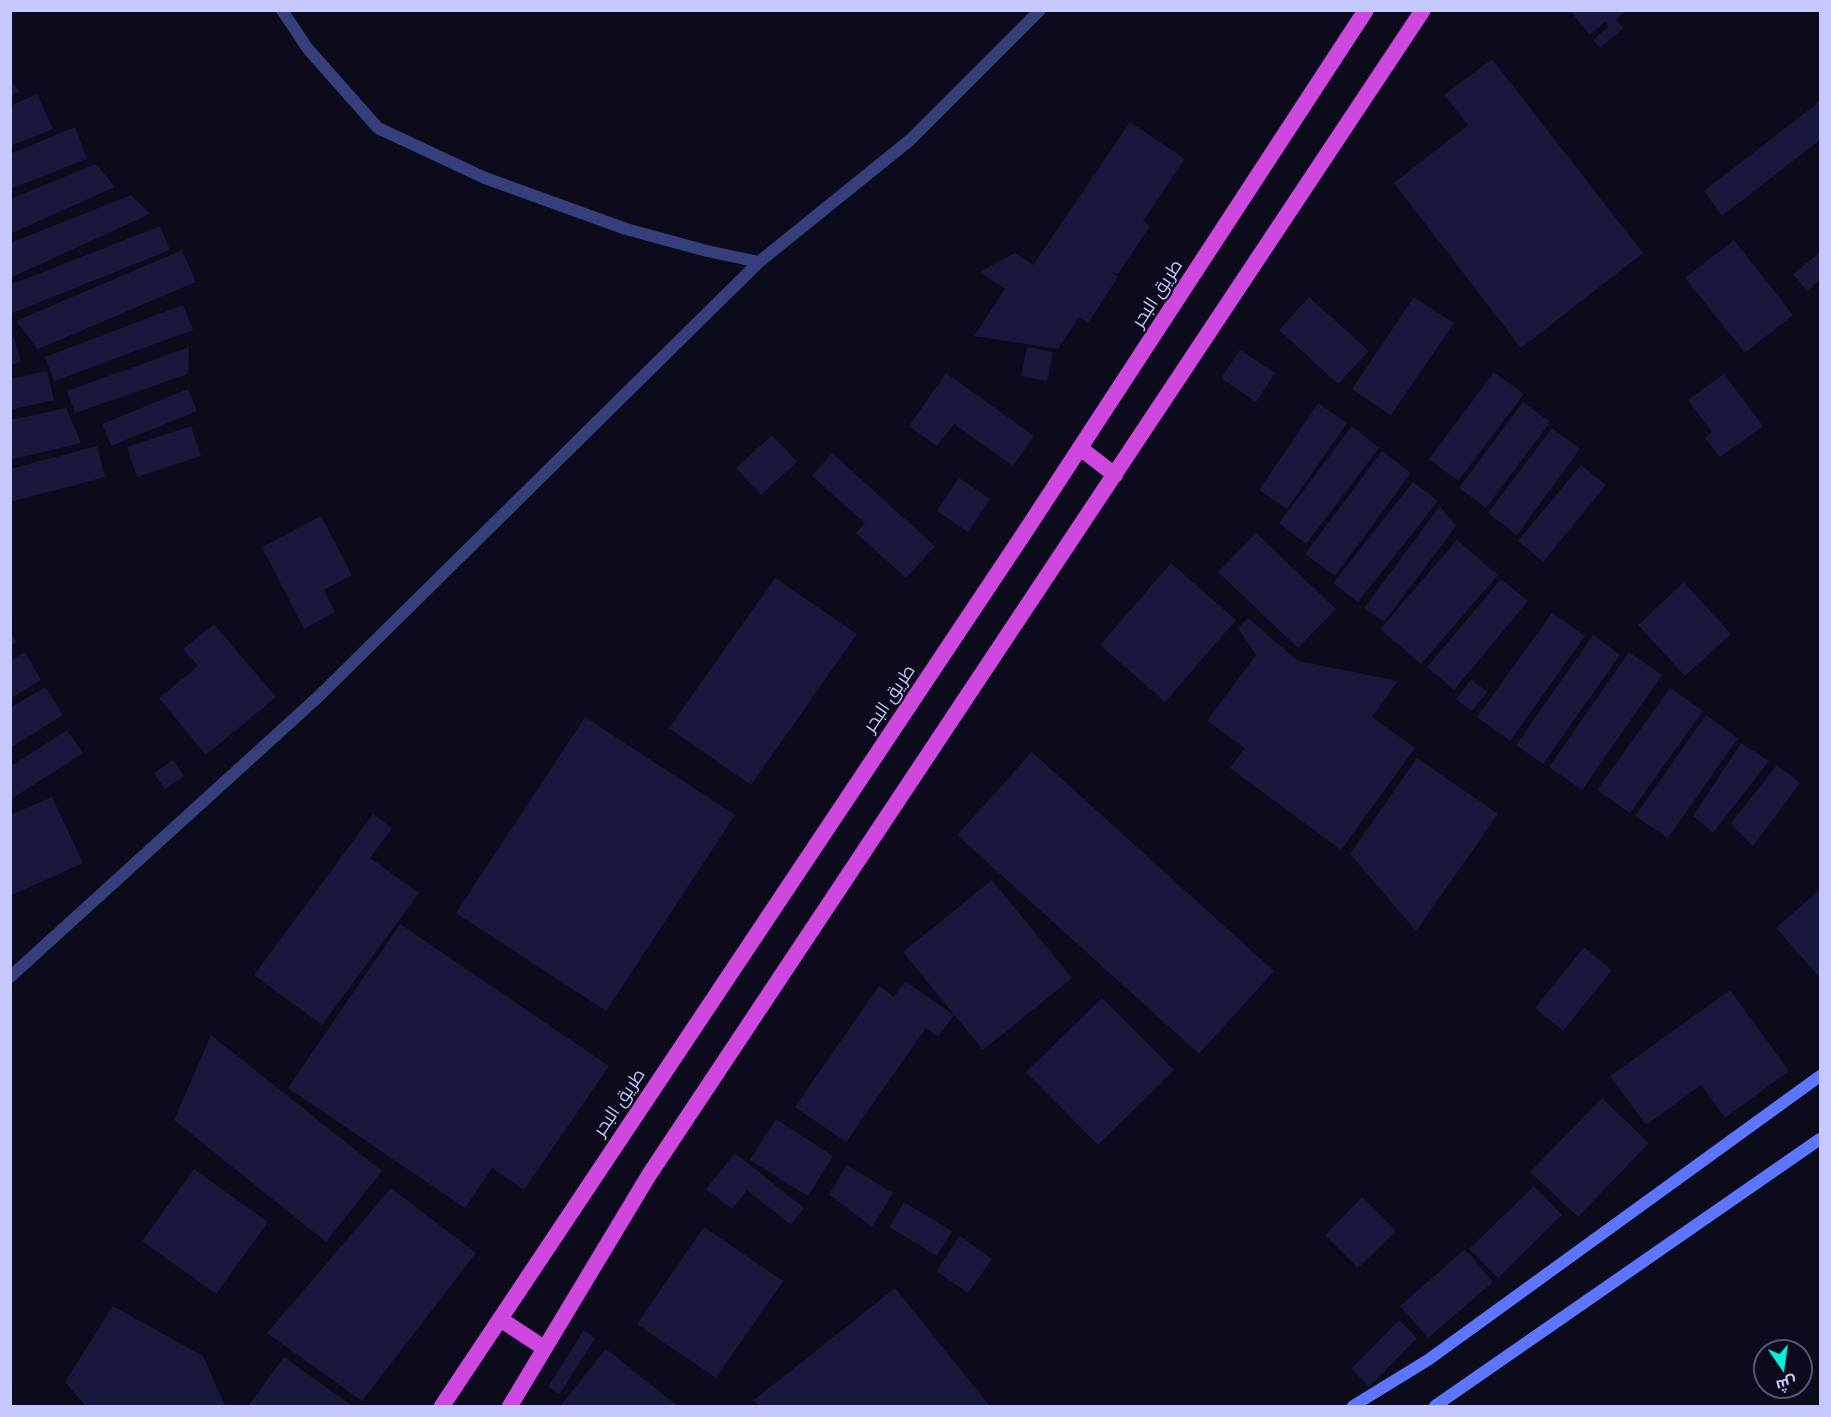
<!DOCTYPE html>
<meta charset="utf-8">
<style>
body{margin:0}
#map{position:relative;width:1831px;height:1417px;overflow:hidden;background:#0b0b1c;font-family:"Archivo Narrow",Cairo,sans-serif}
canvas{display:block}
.frame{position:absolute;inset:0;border:12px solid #c6c9ff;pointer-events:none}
.north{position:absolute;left:1753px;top:1339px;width:60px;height:60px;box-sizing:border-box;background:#0b0b1c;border:2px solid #565777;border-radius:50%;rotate:167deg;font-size:16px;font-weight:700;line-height:24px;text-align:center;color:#c6c9ff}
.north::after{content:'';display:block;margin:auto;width:21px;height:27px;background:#00f0de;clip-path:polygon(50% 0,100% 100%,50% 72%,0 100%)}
</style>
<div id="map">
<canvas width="1831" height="1417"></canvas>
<div class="frame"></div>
<div class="north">ش</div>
</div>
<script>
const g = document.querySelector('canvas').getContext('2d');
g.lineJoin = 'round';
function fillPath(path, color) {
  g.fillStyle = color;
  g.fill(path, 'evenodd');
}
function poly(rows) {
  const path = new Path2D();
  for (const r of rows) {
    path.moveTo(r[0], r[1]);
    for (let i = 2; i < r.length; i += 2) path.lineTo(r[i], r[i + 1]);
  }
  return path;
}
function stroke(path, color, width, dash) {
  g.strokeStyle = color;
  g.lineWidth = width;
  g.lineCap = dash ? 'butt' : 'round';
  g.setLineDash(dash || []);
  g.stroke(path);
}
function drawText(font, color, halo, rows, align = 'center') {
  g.font = font + ' "Archivo Narrow",Cairo,sans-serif';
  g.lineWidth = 4.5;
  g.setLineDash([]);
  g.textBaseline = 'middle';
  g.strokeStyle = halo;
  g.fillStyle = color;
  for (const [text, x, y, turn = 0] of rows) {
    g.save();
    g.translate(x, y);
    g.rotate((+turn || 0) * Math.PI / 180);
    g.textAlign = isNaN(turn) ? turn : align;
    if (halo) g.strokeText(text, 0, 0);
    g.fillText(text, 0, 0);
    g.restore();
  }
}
fillPath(poly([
 [1569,10,1626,10,1616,20,1624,28,1600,48,1593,40,1608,27,1606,21,1590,35],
 [1492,59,1643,253,1521,348,1394,183,1468,125,1444,95],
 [10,81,20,91,10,96],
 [37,94,53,129,10,146,10,106],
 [1820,101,1820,140,1722,216,1704,191],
 [1130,122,1185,159,1143,221,1150,226,1118,274,1109,271,1118,277,1088,323,1079,317,1058,349,974,336,1005,289,979,272,1015,253,1033,265],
 [75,127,87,159,10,189,10,154],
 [96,164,115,187,10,234,10,199],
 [131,195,150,214,10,278,10,243],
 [160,226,170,250,10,314,10,285],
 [1734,240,1793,315,1745,353,1685,278],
 [182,250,196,282,38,349,16,321],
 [1820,252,1820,279,1807,291,1793,274],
 [1309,297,1369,351,1338,384,1279,330],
 [1414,297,1454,323,1391,415,1352,389],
 [183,305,193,330,54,381,45,357],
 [14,337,21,362,10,365,10,338],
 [189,347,188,374,75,413,67,391],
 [1027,347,1053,352,1047,381,1021,376],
 [1240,350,1275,373,1256,402,1221,378],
 [47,371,54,400,10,410,10,379],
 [1494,372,1524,394,1458,481,1429,459],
 [946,373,1034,436,1013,466,954,424,937,446,909,426],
 [1724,374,1763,426,1720,457,1705,438,1712,432,1688,400],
 [188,389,197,411,111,446,102,424],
 [1523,402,1550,422,1486,508,1459,488],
 [1318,403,1347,423,1287,509,1259,490],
 [66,408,81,443,10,460,10,420],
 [191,426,201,456,137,477,127,447],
 [1352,426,1379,448,1306,544,1279,523],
 [1552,428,1580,449,1517,535,1488,513],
 [772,435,797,462,761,495,736,468],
 [97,446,105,477,10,502,10,469],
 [1382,451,1411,473,1335,576,1305,554],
 [832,453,935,546,906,578,856,533,865,523,812,476],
 [1581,465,1606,485,1543,562,1518,541],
 [959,478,990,499,968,532,937,511],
 [1413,482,1438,501,1358,602,1333,583],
 [1440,506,1456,526,1384,622,1364,608],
 [321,516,352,575,324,590,335,612,304,629,262,547],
 [1256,533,1336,609,1298,648,1218,572],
 [1457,540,1498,575,1421,664,1380,629],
 [1171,563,1236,620,1165,702,1100,645],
 [775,578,857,634,751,785,669,728],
 [1501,579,1528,601,1454,690,1427,667],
 [1684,582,1731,634,1685,676,1638,625],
 [1552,613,1585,636,1510,741,1477,717],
 [1248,618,1298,661,1398,681,1372,717,1415,748,1341,850,1230,768,1245,748,1207,721,1256,655,1238,628],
 [214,624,276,697,206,755,159,698,198,666,183,649],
 [10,633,17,642,10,646],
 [1593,635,1620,655,1543,764,1516,745],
 [25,652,41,680,10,699,10,661],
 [1629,652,1662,675,1582,790,1549,767],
 [1471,679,1487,692,1472,711,1456,699],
 [45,687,63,715,10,748,10,708],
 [1670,688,1703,711,1630,813,1597,790],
 [1706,715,1738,738,1668,838,1635,816],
 [585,717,735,815,606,1011,456,913],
 [67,730,83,753,10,800,10,767],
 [1741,743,1769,761,1713,833,1693,816],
 [1032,752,1274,971,1199,1054,957,835],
 [1417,758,1498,814,1416,931,1350,854],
 [173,760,184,776,165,789,154,773],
 [1777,765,1800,783,1753,846,1730,824],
 [52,797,83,863,10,896,10,815],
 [373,814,392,828,370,858,419,893,322,1025,254,975],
 [992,880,1072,978,983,1050,903,952],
 [1820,889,1820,978,1776,928],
 [400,924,609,1066,524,1190,492,1168,465,1208,288,1088],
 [1584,947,1612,970,1563,1031,1535,1008],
 [905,981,954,1015,938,1037,926,1028,846,1142,795,1107,879,986,894,997],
 [1730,990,1789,1071,1725,1118,1701,1085,1646,1125,1610,1076],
 [1102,998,1174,1070,1098,1145,1026,1072],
 [211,1035,382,1171,326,1242,174,1120],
 [1602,1098,1649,1143,1578,1217,1530,1172],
 [776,1119,833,1156,808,1196,750,1160],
 [735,1153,804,1208,791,1225,747,1190,732,1209,706,1189],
 [847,1165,893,1193,872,1227,829,1194],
 [194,1169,268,1222,216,1294,142,1241],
 [1534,1186,1562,1215,1498,1278,1469,1249],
 [391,1188,476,1253,362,1401,267,1333],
 [1362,1197,1396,1231,1358,1268,1325,1235],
 [904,1202,952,1231,937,1256,889,1227],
 [704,1227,783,1281,716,1378,637,1324],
 [960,1236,992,1259,968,1293,936,1271],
 [1465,1249,1493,1282,1428,1338,1400,1306],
 [895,1288,990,1406,760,1406,754,1400],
 [113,1306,203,1356,225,1406,86,1406,65,1382],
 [1399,1320,1417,1338,1369,1387,1351,1369],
 [584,1330,595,1338,560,1394,548,1387],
 [606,1349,678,1406,560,1406],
 [284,1357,352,1406,248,1406]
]), '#18173c');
stroke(poly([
 [282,10,308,49,378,128,485,178,626,229,707,251,759,262,910,140,1040,10],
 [10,977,318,697,759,262]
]), '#363f7b', 12);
stroke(poly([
 [1353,1406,1428,1360,1820,1076],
 [1435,1406,1820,1139]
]), '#5d75ff', 12);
stroke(poly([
 [1080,448,1115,475],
 [500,1319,544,1348],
 [442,1406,1025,532,1366,10],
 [510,1406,649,1175,1423,10]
]), '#ce47de', 16);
drawText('18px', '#c6c9ff', '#0b0b1c', [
 ["طريق البحر",1158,294,-57],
 ["طريق البحر",890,699,-56],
 ["طريق البحر",620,1103,-56]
]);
</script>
